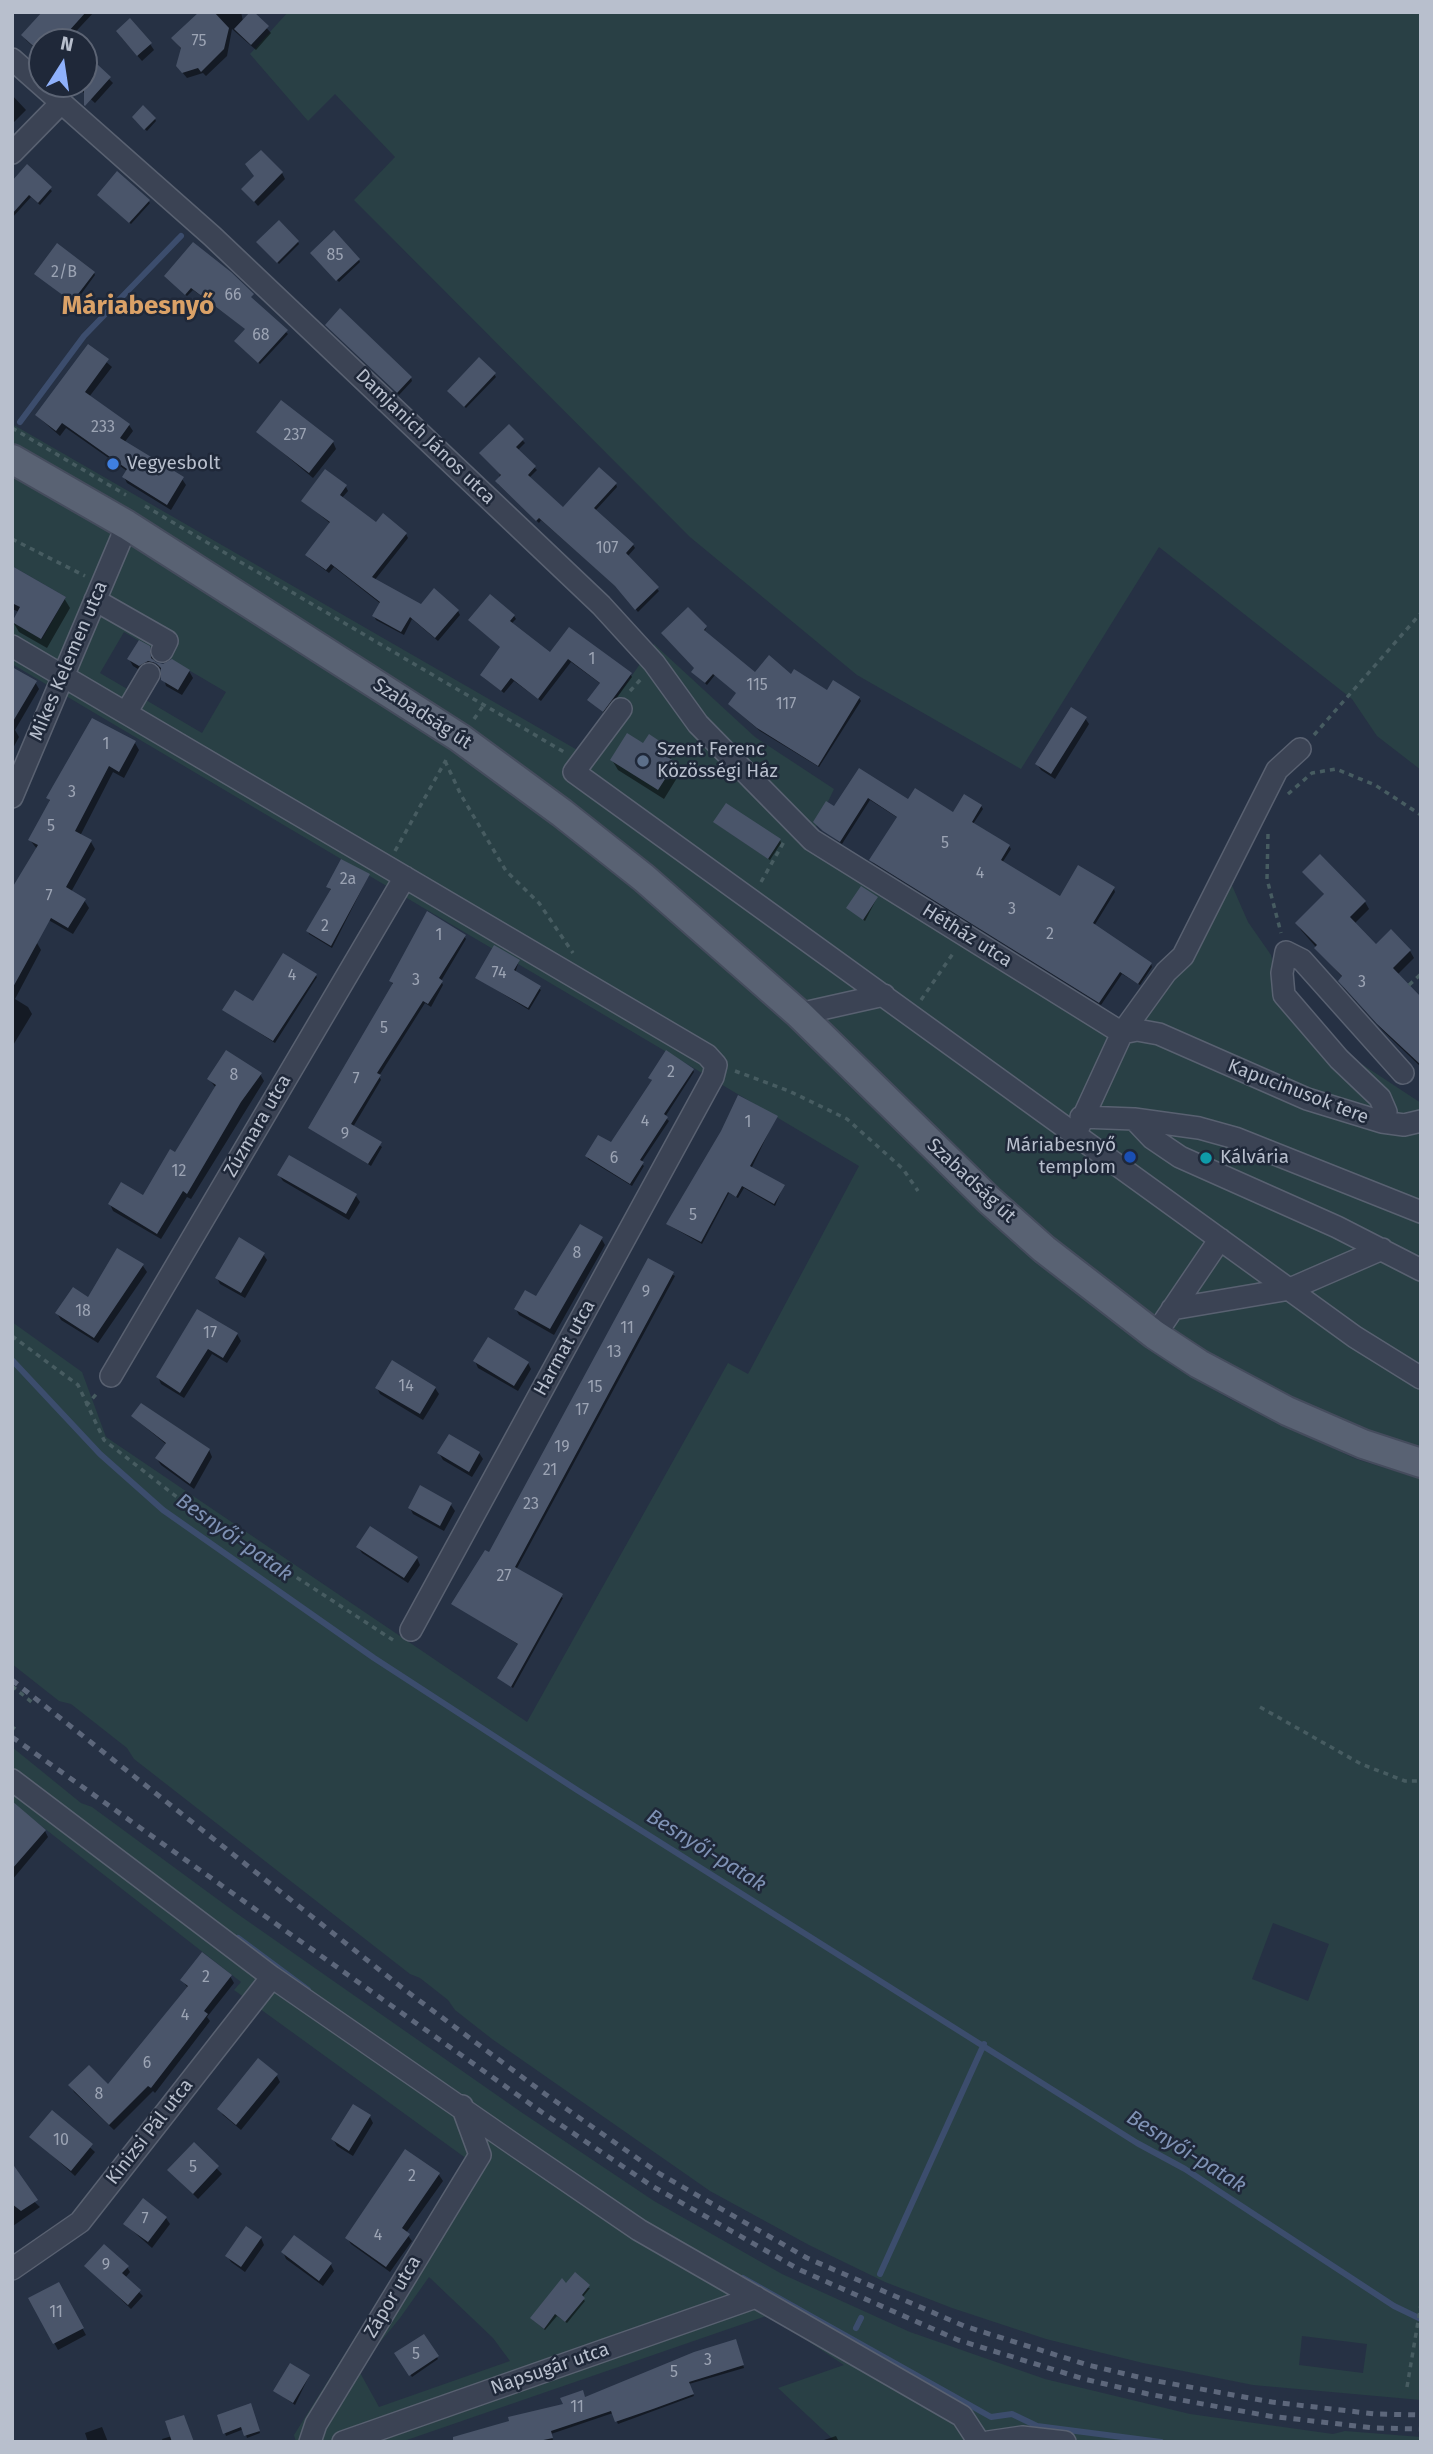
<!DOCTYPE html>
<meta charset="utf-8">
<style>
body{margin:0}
#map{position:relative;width:1433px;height:2454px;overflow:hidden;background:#263144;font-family:"Fira Sans",sans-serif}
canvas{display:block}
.frame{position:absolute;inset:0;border:14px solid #b8bfcd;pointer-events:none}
.north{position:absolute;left:28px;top:28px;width:70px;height:70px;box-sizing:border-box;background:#1f2839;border:2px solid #5c6474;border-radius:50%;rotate:12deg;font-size:19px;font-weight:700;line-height:28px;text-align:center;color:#b8bfcd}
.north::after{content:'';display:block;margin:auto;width:24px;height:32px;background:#8fb1fb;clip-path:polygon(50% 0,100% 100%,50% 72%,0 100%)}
</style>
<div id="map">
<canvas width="1433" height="2454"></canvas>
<div class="frame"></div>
<div class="north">N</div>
</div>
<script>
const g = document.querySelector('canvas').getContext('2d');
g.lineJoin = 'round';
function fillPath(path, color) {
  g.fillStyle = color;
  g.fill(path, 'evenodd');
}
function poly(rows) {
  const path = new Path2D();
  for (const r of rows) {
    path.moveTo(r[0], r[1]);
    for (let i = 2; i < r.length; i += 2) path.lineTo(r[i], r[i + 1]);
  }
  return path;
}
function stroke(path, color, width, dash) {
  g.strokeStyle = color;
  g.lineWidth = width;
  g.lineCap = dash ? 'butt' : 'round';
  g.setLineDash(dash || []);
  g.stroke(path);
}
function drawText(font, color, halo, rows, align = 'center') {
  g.font = font + ' "Fira Sans",sans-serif';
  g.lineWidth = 5;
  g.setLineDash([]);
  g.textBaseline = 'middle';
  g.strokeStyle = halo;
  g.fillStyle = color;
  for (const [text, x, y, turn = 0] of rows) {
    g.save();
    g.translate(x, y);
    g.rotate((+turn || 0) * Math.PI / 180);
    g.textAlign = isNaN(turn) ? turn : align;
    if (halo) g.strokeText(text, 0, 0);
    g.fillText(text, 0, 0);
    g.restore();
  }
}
fillPath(poly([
 [288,12,1421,12,1421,770,1377,736,1352,699,1159,547,1021,769,857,675,690,537,354,200,395,157,335,94,308,121,250,54],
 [12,424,579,751,654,644,755,737,834,789,813,833,1119,1020,1230,881,1248,922,1271,955,1276,976,1354,1059,1421,1103,1421,1451,1347,1425,1241,1374,1192,1344,1178,1369,1230,1399,1356,1459,1421,1479,1421,2400,1253,2385,1143,2363,1046,2339,952,2308,885,2282,809,2245,710,2191,492,2039,455,2010,448,2000,420,1978,410,1974,134,1759,127,1748,71,1704,59,1701,12,1664,12,1322,82,1372,106,1437,527,1722,728,1363,748,1374,859,1166,12,664,12,622,42,639,66,597,12,566],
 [124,632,226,692,202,733,100,673],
 [1273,1923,1329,1944,1308,2001,1252,1979],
 [1302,2336,1367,2344,1363,2373,1299,2365],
 [12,1747,81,1803,92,1807,239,1915,521,2112,654,2201,782,2274,910,2332,1045,2379,1190,2414,1333,2434,1345,2431,1421,2437,1421,2442,836,2442,778,2388,844,2365,769,2315,401,2442,296,2442,294,2435,467,2159,234,1990,241,1982,12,1803],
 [429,2277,493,2338,510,2361,379,2407,358,2369,400,2318]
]), '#294045');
fillPath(poly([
 [68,12,94,12,68,40,71,42,42,42,42,55,26,40,23,35],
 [204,12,241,12,243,21,252,12,271,33,256,50,232,29,227,56,206,76,203,73,187,78,182,72,182,50,173,38],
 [121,37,150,44,154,50,142,61],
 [84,54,113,83,95,103,74,84,84,84],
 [12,95,26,110,12,124],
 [155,119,156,121,147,131,135,120],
 [27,167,52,191,40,205,31,197,12,218,12,183],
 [282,173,285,179,258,206,243,189],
 [100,197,148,201,150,203,131,224],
 [298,242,299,244,279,264,260,245],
 [193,245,288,334,260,364,238,344,247,330,193,290,187,296,166,277],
 [313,256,359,260,360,262,339,282],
 [94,273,95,275,74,304,36,274],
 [328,327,411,378,412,381,399,395],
 [88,346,112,367,89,397,129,425,133,431,124,443,182,479,186,485,171,510,127,483,124,477,127,471,66,428,60,436,37,416],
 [494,374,496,377,466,408,450,394],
 [509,426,525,443,517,451,537,470,529,478,563,510,616,484,617,487,595,511,633,545,635,548,627,557,659,591,638,612,619,589,541,520,539,523,498,484],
 [258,432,333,442,336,449,313,478],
 [346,487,348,491,342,498,376,524,406,534,408,538,374,581,421,606,458,611,460,615,438,641,412,619,404,635,376,620,374,616,381,604,334,567,329,573,310,559,307,555,331,524,303,501],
 [12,568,64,598,70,608,47,648,19,632,13,622,19,612,12,609],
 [514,616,516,619,511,624,551,654,630,674,632,677,605,714,589,700,601,684,571,662,541,701,514,681,504,693,484,678,482,675,502,648,473,624],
 [706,628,704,633,755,674,791,676,827,692,859,698,861,701,819,767,760,731,731,706,738,694,715,675,707,685,695,674,696,669,664,636],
 [149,648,155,664,189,671,193,678,182,695,166,686,161,669,153,667,143,672,133,666,129,659],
 [12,669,35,682,39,689,15,730,19,737,12,750],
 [1085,718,1089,724,1055,779,1041,770,1037,764],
 [135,743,139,750,124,778,113,772,80,836,91,842,95,849,71,892,84,900,89,908,73,934,15,901,37,849,30,840,51,803,48,798],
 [644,746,666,747,672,757,669,760,680,773,664,799,618,770,612,760],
 [859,770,908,801,953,815,981,806,983,809,973,824,1009,846,1011,849,1002,863,1061,898,1114,889,1115,892,1094,926,1151,964,1152,967,1140,985,1122,974,1101,1005,873,863,871,860,898,818,870,800,842,844,817,825,835,808],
 [715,823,780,840,781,843,770,860],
 [1305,872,1365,902,1369,909,1354,924,1376,946,1410,951,1414,958,1397,975,1421,1000,1421,1067,1383,1031,1344,988,1340,981,1343,978,1301,930,1297,923,1325,895],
 [369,875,332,948,309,934,308,931,332,891,328,887],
 [877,898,865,921,850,910],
 [12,930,37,943,41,950,15,999,28,1007,32,1014,12,1047],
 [464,936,466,939,441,981,443,985,431,1007,425,1003,379,1076,381,1080,353,1127,382,1147,371,1166,310,1128,393,985,391,981],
 [519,961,515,973,541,990,529,1010,477,978],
 [315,975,317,977,275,1043,224,1010,254,1004],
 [693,1070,694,1072,665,1117,669,1121,641,1163,644,1166,632,1186,588,1159,587,1156,611,1145,653,1081,650,1078],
 [260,1074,264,1081,191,1199,187,1197,161,1239,113,1211,110,1204,143,1197,176,1155,216,1088,209,1079],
 [776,1117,751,1169,783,1187,775,1206,744,1188,738,1198,729,1193,702,1244,670,1226,668,1224],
 [279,1175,356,1196,360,1202,349,1220,283,1181],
 [601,1238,605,1245,554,1335,519,1315,516,1309,537,1298],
 [118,1251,143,1266,147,1272,98,1343,61,1320,57,1313,89,1299],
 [263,1254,267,1260,245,1298,220,1284,217,1278],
 [649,1260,675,1276,516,1570,563,1598,513,1688,499,1678,519,1645,453,1604,490,1555],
 [198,1311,237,1334,241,1341,227,1363,212,1354,184,1398,161,1384,158,1377],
 [475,1361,528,1363,531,1369,518,1391,478,1368],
 [377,1388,435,1388,439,1394,423,1420,380,1394],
 [133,1417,209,1450,212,1457,194,1489,161,1465,157,1459,167,1445],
 [439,1453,479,1453,483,1459,472,1477,443,1460],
 [451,1505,455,1511,444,1531,413,1514,410,1508],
 [358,1547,417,1558,420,1565,408,1583,362,1553],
 [12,1813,45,1831,48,1837,12,1880],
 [230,1976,234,1983,207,2017,210,2021,155,2093,153,2091,114,2130,74,2092,71,2086,108,2087,188,1988,182,1980],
 [277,2076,280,2082,241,2130,223,2115,219,2109],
 [52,2112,95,2152,75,2176,32,2137],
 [370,2117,373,2123,353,2156,337,2146,333,2139],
 [194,2145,222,2174,198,2199,170,2171],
 [406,2152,439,2175,443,2181,406,2233,412,2241,390,2272,351,2244,347,2238],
 [12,2181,40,2207,13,2226],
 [166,2218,170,2224,152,2248,125,2224],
 [261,2238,264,2245,245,2272,231,2262,227,2256],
 [283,2252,331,2265,334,2271,323,2286,286,2259],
 [86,2266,127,2267,130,2272,125,2278,143,2296,131,2309],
 [58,2284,86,2335,58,2350,30,2298],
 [567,2285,590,2288,582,2298,585,2301,567,2323,557,2316,545,2330,533,2320],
 [423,2336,438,2359,412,2377,396,2353],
 [737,2343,744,2368,689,2384,694,2396,618,2424,613,2413,551,2434,553,2440,545,2442,449,2442,585,2399],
 [309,2376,295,2405,275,2391],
 [251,2408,260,2433,247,2438,244,2429,226,2436,225,2433],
 [102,2427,108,2442,88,2442,85,2433],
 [172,2436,193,2442,163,2442,162,2439],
 [836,2436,839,2442,818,2442]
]), '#0007');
stroke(poly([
 [20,422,84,336,181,236],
 [12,1360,100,1454,163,1510,374,1658,577,1790,1137,2143,1185,2169,1394,2306,1421,2319],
 [238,1938,308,1990],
 [880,2274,984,2044],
 [743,2278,991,2417,1012,2414,1037,2426,1161,2442],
 [856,2328,861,2318]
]), '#3c4d6d', 6);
fillPath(poly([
 [42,12,86,12,59,42,42,42,42,54,21,35],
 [199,12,214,12,229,28,224,49,201,72,198,68,182,73,176,66,181,48,171,38],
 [250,12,254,12,269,26,251,45,234,29],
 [130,18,152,43,137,56,116,31],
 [84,52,111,77,85,106,84,105],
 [143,105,156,118,144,130,132,117],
 [261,150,283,172,254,202,241,189,254,176,245,164],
 [27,164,52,187,38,203,29,195,12,214,12,181],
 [117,171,150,200,129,223,97,195],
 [279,220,299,241,277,263,256,242],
 [334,230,360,259,336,281,310,253],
 [193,242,231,272,254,294,251,297,288,330,258,363,234,341,245,329,191,288,185,295,164,276],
 [57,243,95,272,72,302,34,274],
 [340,308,412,377,397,393,325,325],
 [88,344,109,359,85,392,130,424,120,438,184,477,167,505,122,477,127,469,62,423,56,431,35,415],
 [479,357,496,373,464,407,447,391],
 [281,400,334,441,309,473,256,432],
 [509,424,524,439,516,447,536,466,528,475,563,507,599,467,617,483,594,508,634,544,626,553,659,587,635,610,615,586,539,518,536,521,495,481,501,475,479,453],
 [325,469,347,485,340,495,376,522,383,513,407,533,372,577,421,604,434,588,459,610,435,638,410,617,401,632,372,616,380,602,331,564,326,570,305,555,330,522,301,501],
 [12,566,66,597,41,639,12,622,20,607,12,603],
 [490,594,515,615,510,621,550,652,569,627,632,673,603,712,587,700,600,683,568,659,538,699,511,678,501,691,480,675,500,647,468,620],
 [688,607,707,626,704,630,755,672,769,655,791,674,794,669,827,690,833,680,860,697,818,766,757,728,728,704,736,693,713,674,705,683,691,672,694,668,661,633],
 [139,640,150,646,151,658,156,662,163,664,172,659,190,670,178,690,161,680,161,668,156,663,148,661,139,666,127,659],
 [12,667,37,681,12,723],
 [1071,707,1087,717,1051,774,1035,764],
 [92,718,136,741,119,772,109,766,75,831,92,840,66,887,86,899,68,928,51,918,12,989,12,888,38,845,28,840,50,800,46,798],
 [627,733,643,743,649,734,667,746,662,754,676,762,658,790,610,760],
 [859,768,908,799,915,788,953,812,964,794,982,805,972,822,1010,845,1001,860,1060,896,1078,865,1115,887,1093,923,1152,963,1138,984,1120,972,1099,1003,869,860,897,817,868,798,840,842,823,831,813,822,826,801,834,806],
 [726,803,781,839,768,859,713,822],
 [1320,854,1366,901,1350,917,1376,944,1391,929,1411,950,1393,968,1421,997,1421,1065,1377,1024,1338,981,1342,976,1314,948,1317,945,1295,923,1324,894,1302,872],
 [341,859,370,874,331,946,306,931,331,889,326,887],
 [861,886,878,897,863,920,846,908],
 [427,911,466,935,439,978,443,981,428,1004,423,1001,377,1073,381,1075,351,1124,382,1142,368,1164,308,1128,393,983,389,981],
 [494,945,520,960,514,970,541,986,528,1008,475,978],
 [283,953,317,974,273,1041,222,1010,235,990,253,1001],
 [226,1050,262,1073,241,1102,187,1194,183,1191,157,1234,108,1204,121,1182,143,1195,170,1149,175,1152,216,1085,207,1079],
 [666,1050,694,1069,664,1114,668,1117,640,1160,644,1162,630,1184,585,1156,598,1135,611,1142,652,1080,648,1078],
 [738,1095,778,1116,750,1166,785,1185,774,1204,742,1186,736,1197,728,1192,701,1242,666,1224,721,1131],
 [289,1155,357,1194,346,1214,277,1175],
 [580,1224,603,1237,550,1329,514,1309,525,1290,536,1296],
 [239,1237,265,1253,241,1293,215,1278],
 [117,1248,144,1264,94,1338,55,1313,73,1287,88,1297],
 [648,1258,674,1272,515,1567,563,1594,511,1687,497,1678,518,1644,451,1604,485,1550,489,1552],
 [197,1309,238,1333,223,1358,208,1349,180,1393,156,1377],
 [488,1337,529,1362,514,1386,473,1361],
 [392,1360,436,1387,420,1414,375,1388],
 [141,1403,210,1449,190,1484,155,1458,166,1443,131,1416],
 [449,1434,480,1452,469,1472,437,1453],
 [420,1485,452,1503,440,1526,408,1508],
 [370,1526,418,1557,404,1578,356,1547],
 [12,1801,46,1830,12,1869],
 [202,1952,232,1975,204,2011,208,2014,151,2088,148,2086,109,2125,68,2085,89,2065,108,2084,188,1986,180,1980],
 [258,2058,278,2074,236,2125,217,2109],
 [353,2104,371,2115,349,2151,331,2139],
 [52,2110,93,2144,71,2171,29,2137],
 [194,2142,219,2166,193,2194,167,2170],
 [405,2149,440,2173,402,2228,410,2234,386,2267,345,2238],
 [12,2163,38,2200,21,2211,12,2204],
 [143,2198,167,2217,148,2242,123,2224],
 [246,2226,262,2237,241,2267,225,2256],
 [294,2235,332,2263,319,2281,281,2252],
 [104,2244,129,2266,122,2273,141,2290,128,2305,84,2266],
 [575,2272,590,2285,582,2295,585,2298,565,2322,555,2314,544,2329,530,2318,562,2278,566,2283],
 [59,2282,84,2328,53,2344,28,2298],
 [424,2334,439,2356,409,2376,394,2353],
 [736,2339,744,2365,689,2382,694,2394,653,2409,615,2422,611,2411,551,2431,553,2438,534,2442,453,2442,453,2437,509,2421,508,2417,563,2404,560,2398,583,2390,585,2397,694,2352],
 [290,2363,310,2375,293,2403,273,2391],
 [251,2403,260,2431,244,2436,241,2427,223,2434,217,2415],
 [184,2415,194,2442,172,2442,165,2421]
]), '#4a556a');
const minor = poly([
 [12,59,212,236,601,605,654,663,698,724,812,840,1122,1033],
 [12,153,60,104],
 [95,600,167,641,162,651],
 [12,646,707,1055,716,1065,713,1077,411,1630],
 [621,709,574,772,1355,1337,1421,1378],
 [126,713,149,674],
 [12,797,127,525],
 [799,1014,884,995],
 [1122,1033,1137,1030,1159,1034,1307,1099,1382,1122,1386,1112,1380,1098,1339,1059,1284,995,1282,973,1286,952,1302,960,1403,1073],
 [1081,1117,1134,1119,1199,1128,1235,1138,1421,1212],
 [1134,1119,1152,1138,1180,1157,1337,1227,1421,1270],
 [1382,1122,1404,1125,1421,1121],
 [1075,1135,1122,1033,1166,972,1183,956,1277,770,1300,749],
 [1172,1309,1290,1289,1382,1249],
 [1155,1335,1220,1239],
 [111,1376,405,877],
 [12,1780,272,1977,516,2146,639,2230,962,2416,979,2442],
 [462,2106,480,2155],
 [12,2269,80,2222,272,1977],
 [310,2442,316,2424,480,2155],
 [343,2442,756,2297],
 [988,2442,1022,2437,1065,2442]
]);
const major = poly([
 [12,459,127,525,460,738,562,813,644,878,799,1014,989,1200,1044,1249,1155,1335,1199,1364,1287,1411,1363,1444,1421,1463]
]);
stroke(minor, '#596171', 24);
stroke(major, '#454c5d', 32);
stroke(poly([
 [12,428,126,495],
 [145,506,564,752],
 [12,539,85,576],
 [630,691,641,679],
 [474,719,483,706],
 [1314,735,1421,613],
 [445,761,461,795,506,871,539,903,573,953],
 [1288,794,1312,773,1336,769,1375,785,1421,815],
 [1268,834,1267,879,1281,933],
 [395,851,446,760],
 [761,882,785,840],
 [1409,985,1421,974],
 [921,1000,954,952],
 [735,1071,789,1091,847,1119,903,1169,918,1191],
 [12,1336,78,1385,104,1440,196,1512,393,1640],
 [86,1406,99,1391],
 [12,1686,34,1704],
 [1260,1707,1361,1764,1405,1781,1421,1781],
 [12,1727,15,1729],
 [1407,2387,1421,2304]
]), '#475c61', 3.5, [5, 5]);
stroke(minor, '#3b4354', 21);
stroke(major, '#596273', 28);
stroke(poly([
 [12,1680,405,1990,545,2094,660,2174,807,2258,964,2326,1088,2365,1151,2380,1272,2402,1375,2414,1421,2415],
 [12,1737,543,2113,652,2186,800,2270,958,2340,1084,2379,1148,2394,1269,2416,1374,2428,1421,2429]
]), '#5d677b', 5, [7, 7]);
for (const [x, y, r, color] of [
 [113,464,7,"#3f7fe0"],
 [643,761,7,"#5c6f8a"],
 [1130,1157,7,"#1a4fb4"],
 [1206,1158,7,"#0f9aa8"]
]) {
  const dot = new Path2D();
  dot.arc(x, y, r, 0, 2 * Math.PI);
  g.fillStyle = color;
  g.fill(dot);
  stroke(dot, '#1f2839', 2.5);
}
drawText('16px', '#9ca4b4', null, [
 ["75",199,42],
 ["85",335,256],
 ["2/B",64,273],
 ["66",233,296],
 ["68",261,336],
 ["233",103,428],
 ["237",295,436],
 ["107",607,549],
 ["1",592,660],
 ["115",757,686],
 ["117",786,705],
 ["1",106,745],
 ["3",72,793],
 ["5",51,827],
 ["5",945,844],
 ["4",980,874],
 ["2a",348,880],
 ["7",49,897],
 ["3",1012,910],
 ["2",325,927],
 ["2",1050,935],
 ["1",439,936],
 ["74",499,974],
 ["4",292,976],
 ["3",416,981],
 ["3",1362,983],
 ["5",384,1029],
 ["2",671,1073],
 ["8",234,1076],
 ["7",356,1080],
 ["4",645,1122],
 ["1",748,1123],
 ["9",345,1135],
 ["6",614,1159],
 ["12",179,1172],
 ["5",693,1216],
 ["8",577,1254],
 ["9",646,1293],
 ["18",83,1312],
 ["11",627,1329],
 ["17",210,1334],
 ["13",614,1353],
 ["14",406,1387],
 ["15",595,1388],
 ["17",582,1411],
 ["19",562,1448],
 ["21",550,1471],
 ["23",531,1505],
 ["27",504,1577],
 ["2",206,1978],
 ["4",185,2016],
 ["6",147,2064],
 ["8",99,2095],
 ["10",61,2141],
 ["5",193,2168],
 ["2",412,2177],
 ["7",145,2220],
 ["4",378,2236],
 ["9",106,2266],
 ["11",56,2313],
 ["5",416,2355],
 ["3",708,2361],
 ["5",674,2373],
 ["11",577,2408]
]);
drawText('19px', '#b8bfcd', '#1f2839', [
 ["Damjanich János utca",425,437,44],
 ["Mikes Kelemen utca",69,661,-67],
 ["Szabadság út",422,714,33],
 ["Hétház utca",967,936,32],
 ["Kapucinusok tere",1298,1092,21],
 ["Zúzmara utca",258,1126,-60],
 ["Szabadság út",971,1181,43],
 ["Harmat utca",565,1348,-61],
 ["Kinizsi Pál utca",150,2132,-52],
 ["Zápor utca",393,2297,-59],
 ["Napsugár utca",550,2369,-19]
]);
drawText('19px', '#b8bfcd', '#1f2839', [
 ["Vegyesbolt",127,464],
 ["Szent Ferenc",657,750],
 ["Közösségi Ház",657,772],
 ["Máriabesnyő",1116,1146,"right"],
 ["templom",1116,1168,"right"],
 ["Kálvária",1220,1158]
], 'left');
drawText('italic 21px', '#7f92b5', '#1f2839', [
 ["Besnyői-patak",234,1538,35],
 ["Besnyői-patak",706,1851,32],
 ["Besnyői-patak",1186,2152,32]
]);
drawText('bold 26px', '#daa167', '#1f2839', [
 ["Máriabesnyő",138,307]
]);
</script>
